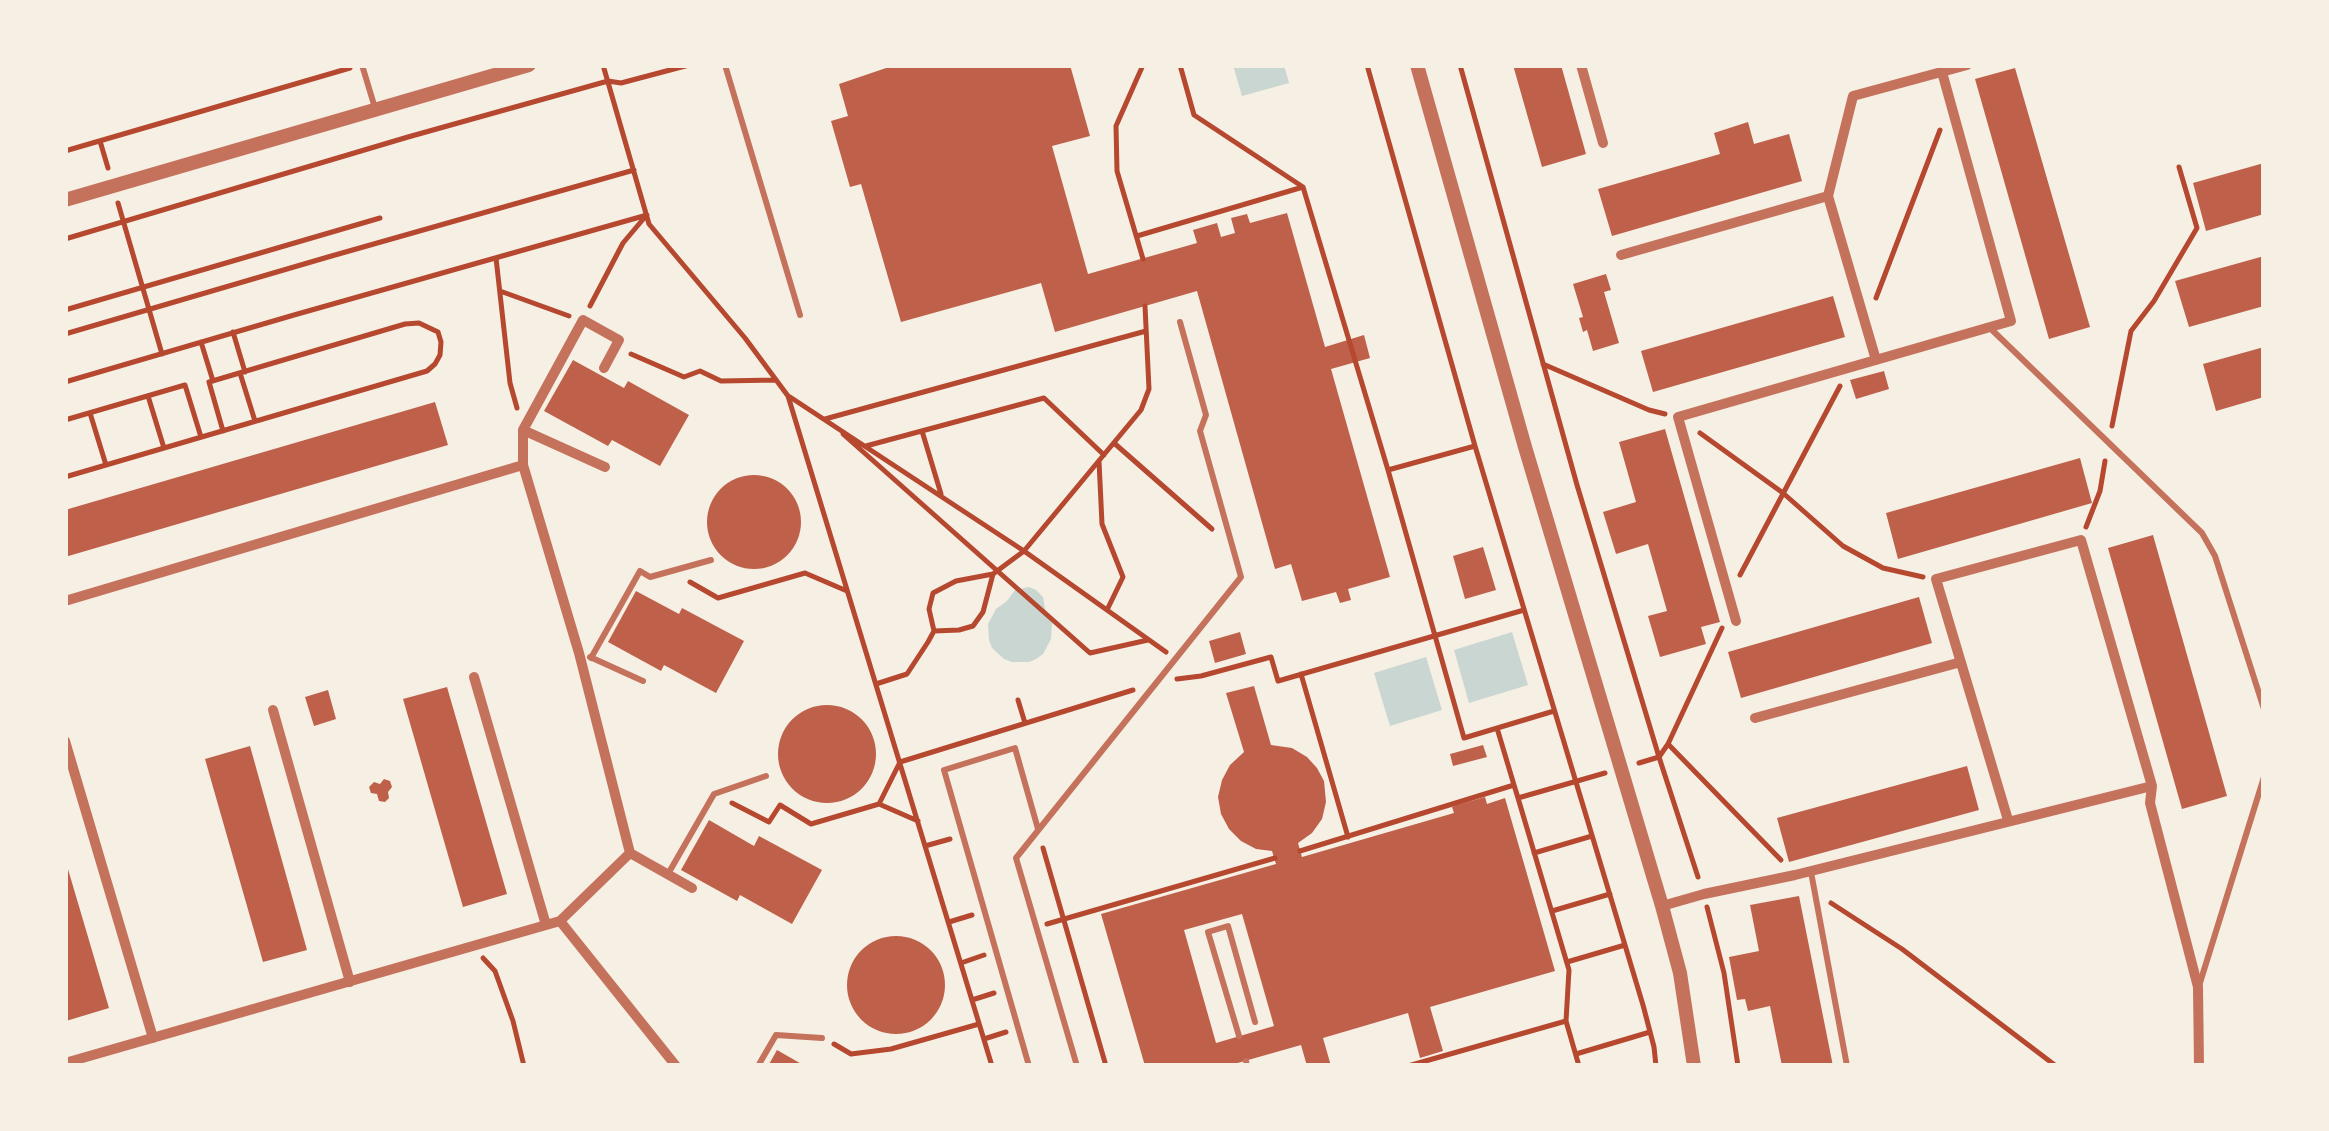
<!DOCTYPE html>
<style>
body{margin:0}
#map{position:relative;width:2329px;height:1131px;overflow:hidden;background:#f6efe4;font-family:"Exo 2",sans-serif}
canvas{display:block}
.frame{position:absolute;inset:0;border:68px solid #f6efe4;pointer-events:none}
</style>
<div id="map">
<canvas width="2329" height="1131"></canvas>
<div class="frame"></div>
</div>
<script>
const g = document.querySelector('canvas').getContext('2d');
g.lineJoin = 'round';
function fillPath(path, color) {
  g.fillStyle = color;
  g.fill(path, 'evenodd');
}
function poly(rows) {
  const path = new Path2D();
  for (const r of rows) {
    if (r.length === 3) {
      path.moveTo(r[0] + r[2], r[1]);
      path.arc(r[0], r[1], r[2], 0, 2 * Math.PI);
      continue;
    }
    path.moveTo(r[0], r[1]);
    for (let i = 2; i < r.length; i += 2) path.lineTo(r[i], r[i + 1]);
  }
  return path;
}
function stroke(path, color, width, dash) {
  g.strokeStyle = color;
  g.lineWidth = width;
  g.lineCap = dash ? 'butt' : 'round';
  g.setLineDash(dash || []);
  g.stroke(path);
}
fillPath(poly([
 [1233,65,1284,65,1289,83,1242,96],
 [1029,587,1036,590,1043,597,1045,609,1052,623,1051,639,1043,654,1036,659,1029,662,1012,662,1004,659,992,648,989,640,988,624,996,609,1007,601,1015,590],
 [1512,632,1528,685,1469,703,1454,650],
 [1426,657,1442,710,1390,726,1374,673]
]), '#c9d6d2');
fillPath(poly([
 [895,65,1070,65,1090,136,1052,146,1088,274,1197,243,1193,230,1217,223,1221,237,1235,233,1231,218,1247,214,1250,223,1287,213,1325,347,1364,335,1370,358,1331,369,1390,577,1348,589,1351,600,1340,603,1336,592,1302,601,1291,564,1275,569,1197,291,1055,332,1041,283,901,322,861,184,850,187,831,121,848,116,839,84],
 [1513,65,1561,65,1586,154,1542,167],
 [2015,68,2090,327,2049,339,1975,79],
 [1748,122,1754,144,1789,134,1802,181,1612,236,1598,189,1720,154,1714,133],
 [2264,163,2264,214,2206,231,2193,183],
 [2264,256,2264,306,2189,327,2175,281],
 [1606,274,1611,290,1604,292,1619,343,1593,351,1587,330,1583,332,1579,318,1583,317,1573,284],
 [1833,296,1845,337,1653,392,1641,351],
 [2264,347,2264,397,2216,411,2203,364],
 [573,360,624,388,628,381,689,415,660,466,612,440,608,446,544,411],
 [1884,371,1889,389,1856,399,1850,380],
 [435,402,448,445,65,557,65,510],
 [1665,429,1720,622,1701,627,1706,644,1660,657,1648,616,1667,611,1648,544,1616,554,1603,512,1636,502,1619,442],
 [2080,458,2092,503,1898,559,1886,513],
 [754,522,47],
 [2153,535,2227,796,2182,809,2108,548],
 [1483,547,1496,590,1465,599,1453,556],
 [636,591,679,614,682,608,744,641,716,693,664,665,661,671,608,642],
 [1919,597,1932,643,1741,698,1728,652],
 [1240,632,1246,654,1215,663,1209,641],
 [1254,686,1271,745,1292,748,1307,757,1317,768,1324,781,1326,802,1322,819,1312,833,1298,843,1302,857,1454,813,1452,807,1457,805,1485,797,1487,804,1505,798,1555,971,1430,1007,1443,1051,1420,1058,1408,1013,1323,1038,1331,1066,1307,1066,1301,1045,1227,1066,1145,1066,1101,914,1276,864,1272,851,1256,849,1241,841,1229,829,1221,814,1218,797,1222,780,1230,765,1244,752,1226,693],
 [1242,914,1274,1026,1216,1043,1184,930],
 [447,687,507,894,463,907,403,699],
 [328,690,336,719,314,726,305,697],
 [827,754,49],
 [1483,745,1487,757,1453,766,1450,754],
 [250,746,307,950,263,962,205,759],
 [1967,766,1979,810,1789,862,1777,818],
 [384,779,390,781,392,787,388,792,389,798,385,802,379,801,377,794,371,793,369,787,374,782,380,784],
 [709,820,754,846,759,836,822,870,792,924,740,895,737,901,681,870],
 [65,859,109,1008,66,1021,65,1018],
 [1799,896,1833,1066,1782,1066,1770,1006,1748,1011,1745,999,1737,1000,1729,957,1759,951,1750,905],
 [896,985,49],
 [777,1050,805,1066,768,1066]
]), '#bf614a');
stroke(poly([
 [603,65,649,224,745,338,788,396,992,1066],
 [1180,65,1194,115,1303,187,1388,470,1464,738,1554,711],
 [1367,65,1475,446,1643,1005,1654,1047,1656,1066],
 [1460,65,1577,485,1659,757,1698,877],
 [100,141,108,168],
 [65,151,350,68],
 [118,203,162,354],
 [1137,236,1303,187],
 [65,239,408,137,608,81,621,83,689,65],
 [496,258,510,383,517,408],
 [1143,259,1117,171,1116,126,1143,65],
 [500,291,569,316],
 [1876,298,1940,130],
 [590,306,623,243,645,217],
 [65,310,380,218],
 [233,332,245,372],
 [65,334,328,257,634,170],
 [201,342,213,381],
 [631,354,684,377,700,371,721,381,776,380],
 [1543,364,1649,410,1665,414],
 [240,373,255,421],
 [65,382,294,315,647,215],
 [148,396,164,448],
 [790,397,1024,551,1166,652],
 [90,413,106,465],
 [825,419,1146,331],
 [65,420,185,385,201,437],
 [2112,426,2131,331,2154,301,2197,228,2179,167],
 [922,431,941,494],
 [1700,433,1783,493,1843,546,1883,568,1923,577],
 [843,434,1090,653,1148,640],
 [1114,443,1212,529],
 [866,446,1044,398,1104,455],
 [1099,461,1102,524,1123,577,1107,610],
 [1388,470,1475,446],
 [65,477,106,465,427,371,435,364,440,355,441,342,438,332,419,323,405,324,209,382,223,431],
 [2086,527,2100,491,2105,461],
 [1740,575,1840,386],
 [690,582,718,598,805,573,847,591],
 [934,631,959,630,973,626,983,612,993,574],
 [1301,674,1348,837],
 [1177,679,1201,676,1271,657,1278,681,1524,610],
 [876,684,907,674,928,642,934,631,929,609,933,593,956,581,993,574,1024,551,1141,410,1149,389,1145,306],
 [1018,700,1025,723],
 [1497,728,1514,785],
 [1668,744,1781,860],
 [1639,763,1659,757,1668,744,1722,628],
 [732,803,769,822,780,805,811,824,879,804,918,821],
 [879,804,900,762,1133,690],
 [925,846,950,839],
 [1043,848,1106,1066],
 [1300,851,1514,785,1518,798,1605,773],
 [1534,853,1592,836],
 [1831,903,1902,949,2056,1066],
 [1707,907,1724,973,1738,1066],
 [1552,911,1610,894],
 [949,922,972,915],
 [1047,924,1275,858],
 [483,958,495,971,513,1021,524,1066],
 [1567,962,1625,945],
 [961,963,984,955],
 [972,1000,994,993],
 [1566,1021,1579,1066],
 [984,1039,1006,1032],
 [834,1044,851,1054,891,1049,979,1024],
 [1576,1054,1650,1032],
 [1408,1066,1566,1021,1569,970,1518,798],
 [2254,1066,2264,1066]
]), '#b5482f', 5);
stroke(poly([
 [362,65,375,108],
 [725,65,800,315],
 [1990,328,2202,533,2215,556,2264,709],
 [590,657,643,681],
 [591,658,640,571,650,577,711,560],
 [1811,872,1847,1066],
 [668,874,714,794,766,776],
 [2199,986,2264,777],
 [1239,1036,1208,932,1228,926,1255,1022],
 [1246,1061,1247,1066],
 [758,1066,776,1035,822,1038],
 [1029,1066,944,770,1015,748,1038,829],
 [1077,1066,1016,858,1241,577,1200,431,1206,415,1180,322]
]), '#c5725c', 6);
stroke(poly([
 [1581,65,1603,143],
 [1621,255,1828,196],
 [1876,360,1828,196,1853,96,1967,65],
 [523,430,605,467],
 [65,601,523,465],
 [1736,621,1678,417,2011,321,1942,72],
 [474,677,546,925],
 [273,710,350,982],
 [1755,718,1961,662],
 [65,741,153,1038],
 [2152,786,2150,803,2198,987,2199,1066],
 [630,853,692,888],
 [1662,906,1704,894,1795,875,2152,786,2081,540,1936,579,2008,820],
 [560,921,676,1066],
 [65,1063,560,921,630,853,579,653,523,465,523,430,583,320,619,340,604,368]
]), '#c5725c', 10);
stroke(poly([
 [1417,65,1525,447,1662,906,1680,973,1694,1066],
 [65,200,529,65]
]), '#c5725c', 14);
</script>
